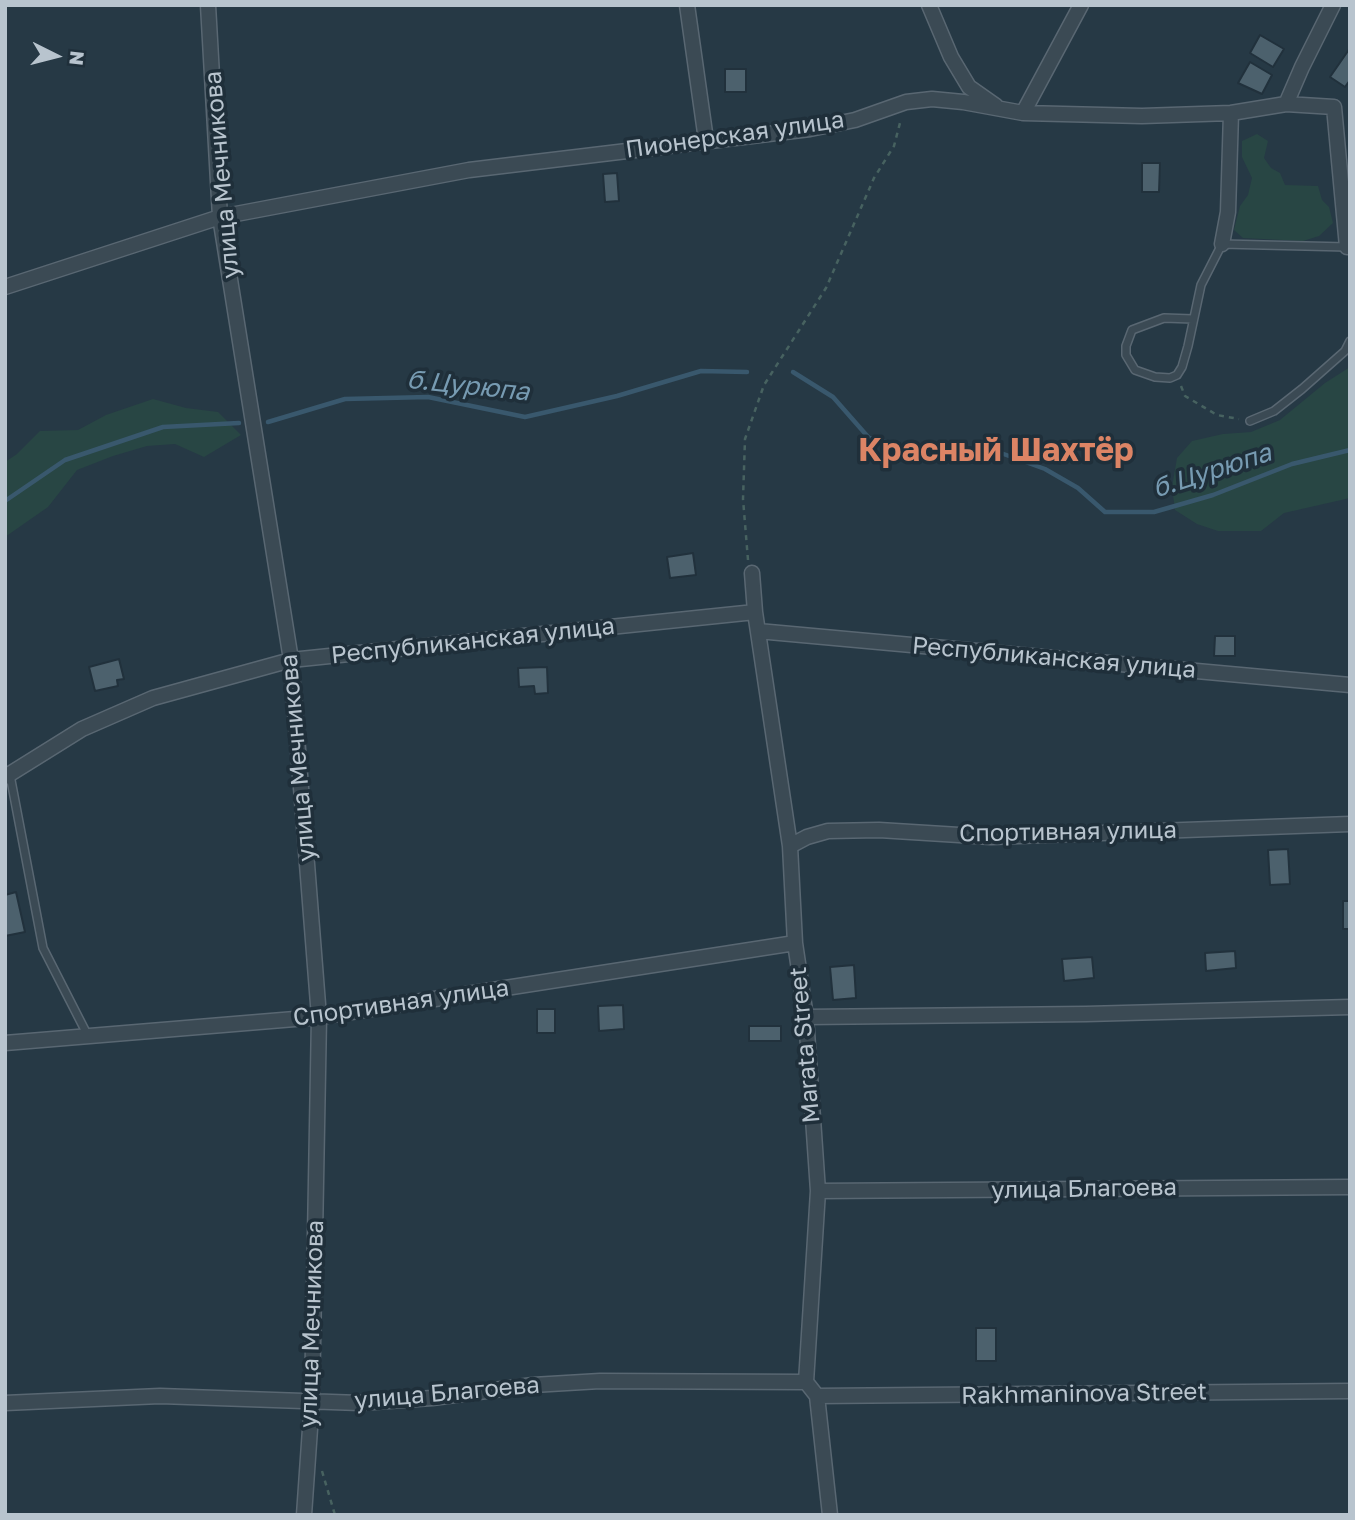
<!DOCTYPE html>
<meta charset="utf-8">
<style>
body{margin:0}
#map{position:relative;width:1355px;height:1520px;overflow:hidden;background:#263945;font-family:"Golos Text",sans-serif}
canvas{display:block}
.frame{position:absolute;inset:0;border:7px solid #b8c4ce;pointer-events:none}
.north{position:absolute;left:21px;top:21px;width:70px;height:70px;-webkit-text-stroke:5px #1f2f3a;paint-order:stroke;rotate:96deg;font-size:19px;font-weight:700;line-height:28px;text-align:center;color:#b8c4ce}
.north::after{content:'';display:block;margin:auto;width:24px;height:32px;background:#b8c4ce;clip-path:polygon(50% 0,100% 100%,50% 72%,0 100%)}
</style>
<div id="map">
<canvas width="1355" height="1520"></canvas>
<div class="frame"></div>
<div class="north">N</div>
</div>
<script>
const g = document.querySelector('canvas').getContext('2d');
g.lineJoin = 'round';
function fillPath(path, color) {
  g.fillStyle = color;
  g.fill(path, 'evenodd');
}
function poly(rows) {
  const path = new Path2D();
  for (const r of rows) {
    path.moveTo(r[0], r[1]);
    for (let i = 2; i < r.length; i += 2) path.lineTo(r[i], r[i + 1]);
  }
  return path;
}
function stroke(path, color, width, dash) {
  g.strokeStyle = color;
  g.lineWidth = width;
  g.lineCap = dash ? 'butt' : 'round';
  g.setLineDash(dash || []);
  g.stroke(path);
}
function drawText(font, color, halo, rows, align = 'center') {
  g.font = font + ' "Golos Text",sans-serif';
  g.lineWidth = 7;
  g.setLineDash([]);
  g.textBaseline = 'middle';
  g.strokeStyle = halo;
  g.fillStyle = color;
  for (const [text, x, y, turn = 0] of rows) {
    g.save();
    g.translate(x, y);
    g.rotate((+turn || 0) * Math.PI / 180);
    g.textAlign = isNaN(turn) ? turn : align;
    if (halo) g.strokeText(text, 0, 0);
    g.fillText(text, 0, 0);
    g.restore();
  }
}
fillPath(poly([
 [1257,134,1268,141,1264,158,1271,168,1280,173,1285,185,1318,186,1322,200,1329,207,1333,223,1319,236,1303,241,1243,238,1234,230,1240,206,1248,195,1252,178,1242,157,1242,141],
 [1350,367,1350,498,1284,513,1261,531,1218,531,1197,524,1175,510,1172,487,1177,458,1192,441,1223,434,1251,432,1280,420,1325,383],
 [153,399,186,408,218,412,241,435,204,457,175,444,147,446,113,456,77,470,48,507,5,537,5,462,17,454,40,431,78,430,106,415]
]), '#284644');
stroke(poly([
 [793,372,833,397,869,438,946,456,998,452,1045,469,1078,488,1105,512,1154,512,1213,495,1292,464,1350,450],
 [268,422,345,399,428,397,525,417,617,396,701,371,747,372],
 [5,501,65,460,163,427,239,423]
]), '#39586d', 4.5);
const building = poly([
 [1260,35,1284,49,1273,67,1250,53,1260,35],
 [1350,48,1350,80,1345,87,1330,77,1350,48],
 [1250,62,1272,75,1262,94,1238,83,1250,62],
 [725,69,746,69,746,92,725,92,725,69],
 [1142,163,1160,163,1159,192,1142,192,1142,163],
 [617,173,619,201,605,202,603,174,617,173],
 [693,553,696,575,670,578,667,557,693,553],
 [1215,636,1235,636,1235,656,1214,656,1215,636],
 [119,659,124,679,117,680,118,686,95,691,89,667,119,659],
 [547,667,548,693,535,694,534,686,519,687,518,668,547,667],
 [1288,849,1290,884,1270,885,1268,850,1288,849],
 [16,892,25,932,5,936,5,895,16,892],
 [1343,901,1350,901,1350,929,1343,929,1343,901],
 [1235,951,1236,968,1206,971,1205,953,1235,951],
 [1092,957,1094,978,1064,981,1062,959,1092,957],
 [854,965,856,998,833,1000,830,967,854,965],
 [623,1005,624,1029,599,1031,598,1006,623,1005],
 [537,1009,555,1009,555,1033,537,1033,537,1009],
 [749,1026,781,1026,781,1041,749,1041,749,1026],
 [976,1328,996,1328,996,1361,976,1361,976,1328]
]);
fillPath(building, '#4c616d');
stroke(building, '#21313c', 2);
const lane = poly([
 [1193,319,1164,318,1132,330,1126,346,1126,355,1135,370,1155,377,1170,378,1177,375,1182,367,1188,346,1201,285,1222,244,1347,247],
 [1250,421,1274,411,1302,389,1345,351,1350,341],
 [10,775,43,948,88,1036]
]);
const street = poly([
 [208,5,220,217,291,660,319,1017,312,1400,304,1515],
 [687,5,706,140],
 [929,5,951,57,969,87,996,106],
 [1286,104,1302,67,1333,5],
 [1023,113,1081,5],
 [1222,244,1228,212,1231,113],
 [5,287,220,217,469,170,810,129,855,120,906,102,932,99,963,102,1023,113,1142,116,1231,113,1286,104,1334,107,1347,247,1350,247],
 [752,573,755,612,790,846,795,943,806,1017,818,1191,806,1382,817,1396,830,1515],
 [758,631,1350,685],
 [5,777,82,729,153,698,291,660,755,612],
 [790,846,807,837,828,831,879,830,991,837,1350,824],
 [806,1017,1086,1014,1350,1007],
 [5,1043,319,1017,795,943],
 [818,1191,1350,1187],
 [817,1396,1350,1391],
 [5,1403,160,1396,360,1403,432,1398,533,1385,600,1381,806,1382]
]);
stroke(lane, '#596772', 10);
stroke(street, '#596772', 17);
stroke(poly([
 [1181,386,1185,396,1217,415,1239,419],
 [748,560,743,499,745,439,764,385,826,288,874,178,894,146,901,119],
 [322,1471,335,1515]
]), '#476260', 2.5, [5, 5]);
stroke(lane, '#3b4a54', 7);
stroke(street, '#3b4a54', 14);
drawText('24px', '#b8c4ce', '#1f2f3a', [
 ["Пионерская улица",735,135,-8],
 ["улица Мечникова",222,175,-95],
 ["Республиканская улица",473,641,-6],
 ["Республиканская улица",1054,658,5],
 ["улица Мечникова",298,758,-95],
 ["Спортивная улица",1068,832,-1],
 ["Спортивная улица",401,1003,-8],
 ["Marata Street",805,1045,-95],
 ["улица Благоева",1084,1189,-1],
 ["улица Мечникова",312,1324,-88],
 ["улица Благоева",447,1393,-5],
 ["Rakhmaninova Street",1084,1394,-1]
]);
drawText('italic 26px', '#779bb2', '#1f2f3a', [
 ["б.Цурюпа",468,386,6],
 ["б.Цурюпа",1212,471,-18]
]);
drawText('bold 32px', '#dc8465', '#1f2f3a', [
 ["Красный Шахтёр",996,451]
]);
</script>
